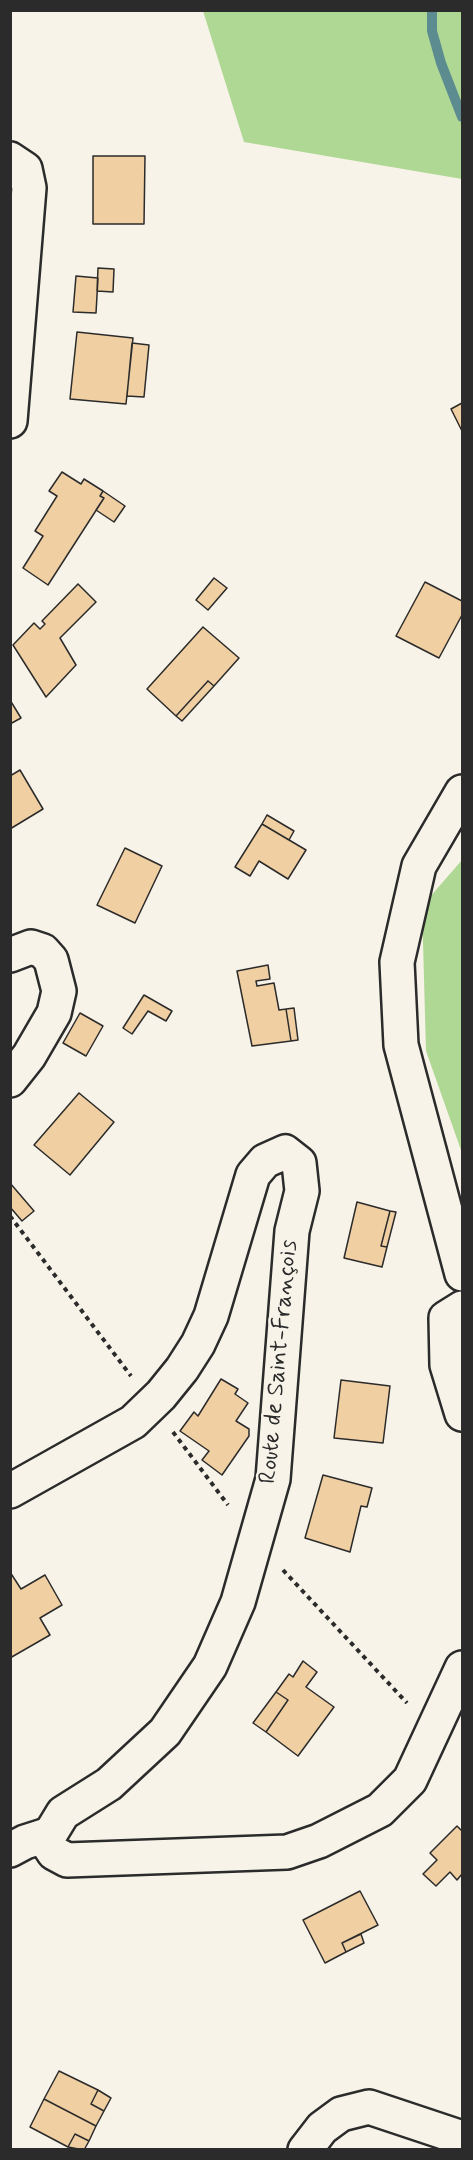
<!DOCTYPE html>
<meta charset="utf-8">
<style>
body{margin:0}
#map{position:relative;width:473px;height:2160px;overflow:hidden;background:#f7f3e8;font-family:Mynerve,sans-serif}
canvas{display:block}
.frame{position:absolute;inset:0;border:12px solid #2b2b2b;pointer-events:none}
</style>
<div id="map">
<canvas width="473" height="2160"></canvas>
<div class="frame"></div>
</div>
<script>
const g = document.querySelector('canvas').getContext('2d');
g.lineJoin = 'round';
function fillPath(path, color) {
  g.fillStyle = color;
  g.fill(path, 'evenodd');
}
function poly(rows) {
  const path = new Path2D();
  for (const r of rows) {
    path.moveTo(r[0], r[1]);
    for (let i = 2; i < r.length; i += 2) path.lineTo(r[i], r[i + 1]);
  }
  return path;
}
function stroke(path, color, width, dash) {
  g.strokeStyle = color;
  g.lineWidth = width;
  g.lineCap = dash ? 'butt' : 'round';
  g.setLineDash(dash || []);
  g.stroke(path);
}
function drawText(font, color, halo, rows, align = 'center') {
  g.font = font + ' Mynerve,sans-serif';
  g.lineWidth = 5;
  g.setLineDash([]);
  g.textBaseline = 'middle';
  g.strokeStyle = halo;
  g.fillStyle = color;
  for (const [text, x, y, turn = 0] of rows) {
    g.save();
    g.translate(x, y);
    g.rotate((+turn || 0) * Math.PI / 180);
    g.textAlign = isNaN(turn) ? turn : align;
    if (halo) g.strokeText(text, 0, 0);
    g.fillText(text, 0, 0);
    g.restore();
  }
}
fillPath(poly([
 [203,11,462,11,462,179,244,142],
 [462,860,462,1153,426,1051,422,906]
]), '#b0d895');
stroke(poly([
 [432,10,432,31,441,63,462,117]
]), '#5c8c90', 10);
const building = poly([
 [93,156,145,156,144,224,93,224,93,156],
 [98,268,114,269,113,292,97,291,98,268],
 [76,276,98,278,96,313,73,312,76,276],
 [77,332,133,338,126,404,70,399,77,332],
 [132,343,149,345,144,397,127,396,132,343],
 [462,403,462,431,451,409,462,403],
 [62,472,81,484,84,479,103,491,100,496,104,498,48,585,23,568,43,536,35,531,57,496,49,491,62,472],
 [103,491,125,506,114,522,96,510,104,498,100,496,103,491],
 [214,578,227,588,208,610,196,600,214,578],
 [425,582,462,601,462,615,439,658,396,636,425,582],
 [78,584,96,602,60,638,76,665,46,697,13,645,34,623,40,629,45,624,42,621,78,584],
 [203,627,239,658,214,686,208,681,176,716,147,689,203,627],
 [208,681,214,686,182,721,176,716,208,681],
 [10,700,21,718,10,724,10,700],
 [20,770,43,809,10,829,10,776,20,770],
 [267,815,294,831,289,840,262,824,267,815],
 [262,824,306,850,288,879,259,861,250,876,235,867,262,824],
 [125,848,162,866,135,923,97,905,125,848],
 [268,965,270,979,256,981,257,986,274,983,279,1010,286,1009,291,1041,252,1046,237,971,268,965],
 [144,995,172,1011,166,1021,148,1011,132,1034,123,1028,144,995],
 [294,1008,298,1040,291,1041,286,1009,294,1008],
 [80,1013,103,1026,86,1056,63,1043,80,1013],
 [79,1093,114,1122,70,1175,34,1145,79,1093],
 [10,1183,34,1211,22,1221,10,1207,10,1183],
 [357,1202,390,1211,381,1246,387,1247,382,1267,344,1258,357,1202],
 [390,1211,396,1212,387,1247,381,1246,390,1211],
 [221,1379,238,1389,235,1394,248,1403,236,1421,249,1429,249,1436,222,1475,202,1460,209,1451,180,1431,194,1412,198,1416,221,1379],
 [341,1380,390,1386,383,1443,334,1438,341,1380],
 [323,1475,372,1488,367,1507,361,1506,350,1552,305,1538,323,1475],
 [10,1572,21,1589,45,1575,62,1605,40,1618,50,1635,10,1658,10,1572],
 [303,1661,317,1672,306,1687,334,1707,298,1756,266,1732,288,1700,276,1692,289,1674,293,1677,303,1661],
 [276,1692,288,1700,266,1732,253,1723,276,1692],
 [457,1826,462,1831,462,1874,457,1880,450,1872,436,1886,423,1874,437,1860,430,1853,457,1826],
 [360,1891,378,1925,342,1943,346,1952,325,1963,303,1920,360,1891],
 [361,1934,364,1943,346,1952,342,1943,361,1934],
 [59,2071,98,2090,91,2104,104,2111,96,2126,44,2099,59,2071],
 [98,2090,111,2098,104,2111,91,2104,98,2090],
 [44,2099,96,2126,89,2141,75,2134,68,2147,30,2127,44,2099],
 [75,2134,89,2141,84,2150,68,2147,75,2134]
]);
fillPath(building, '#f0cfa2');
stroke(building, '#2b2b2b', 1.5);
const minor = poly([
 [462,792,419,866,397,962,401,1045,462,1274],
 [10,1850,25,1842,50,1834],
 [305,2150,322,2128,341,2114,369,2107,462,2138]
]);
const major = poly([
 [10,159,25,169,29,188,10,421],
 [10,955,31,947,43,951,51,960,59,991,54,1013,29,1056,10,1080],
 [462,1308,446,1318,447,1365,462,1414],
 [10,1491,133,1422,161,1395,182,1369,198,1344,211,1316,253,1175,265,1161,285,1152,299,1163,302,1191,292,1231,273,1479,238,1602,210,1666,165,1732,109,1784,63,1813,46,1841,54,1853,67,1860,287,1852,319,1841,380,1810,410,1780,462,1668]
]);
stroke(minor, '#2b2b2b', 38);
stroke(major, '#2b2b2b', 38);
stroke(poly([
 [10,1216,131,1376],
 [173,1432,228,1505],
 [283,1570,407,1703]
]), '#2b2b2b', 4, [4.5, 4.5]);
stroke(minor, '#f7f3e8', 33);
stroke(major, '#f7f3e8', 33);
drawText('24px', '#2b2b2b', '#f7f3e8', [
 ["Route de Saint-François",280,1362,-85]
]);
</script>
